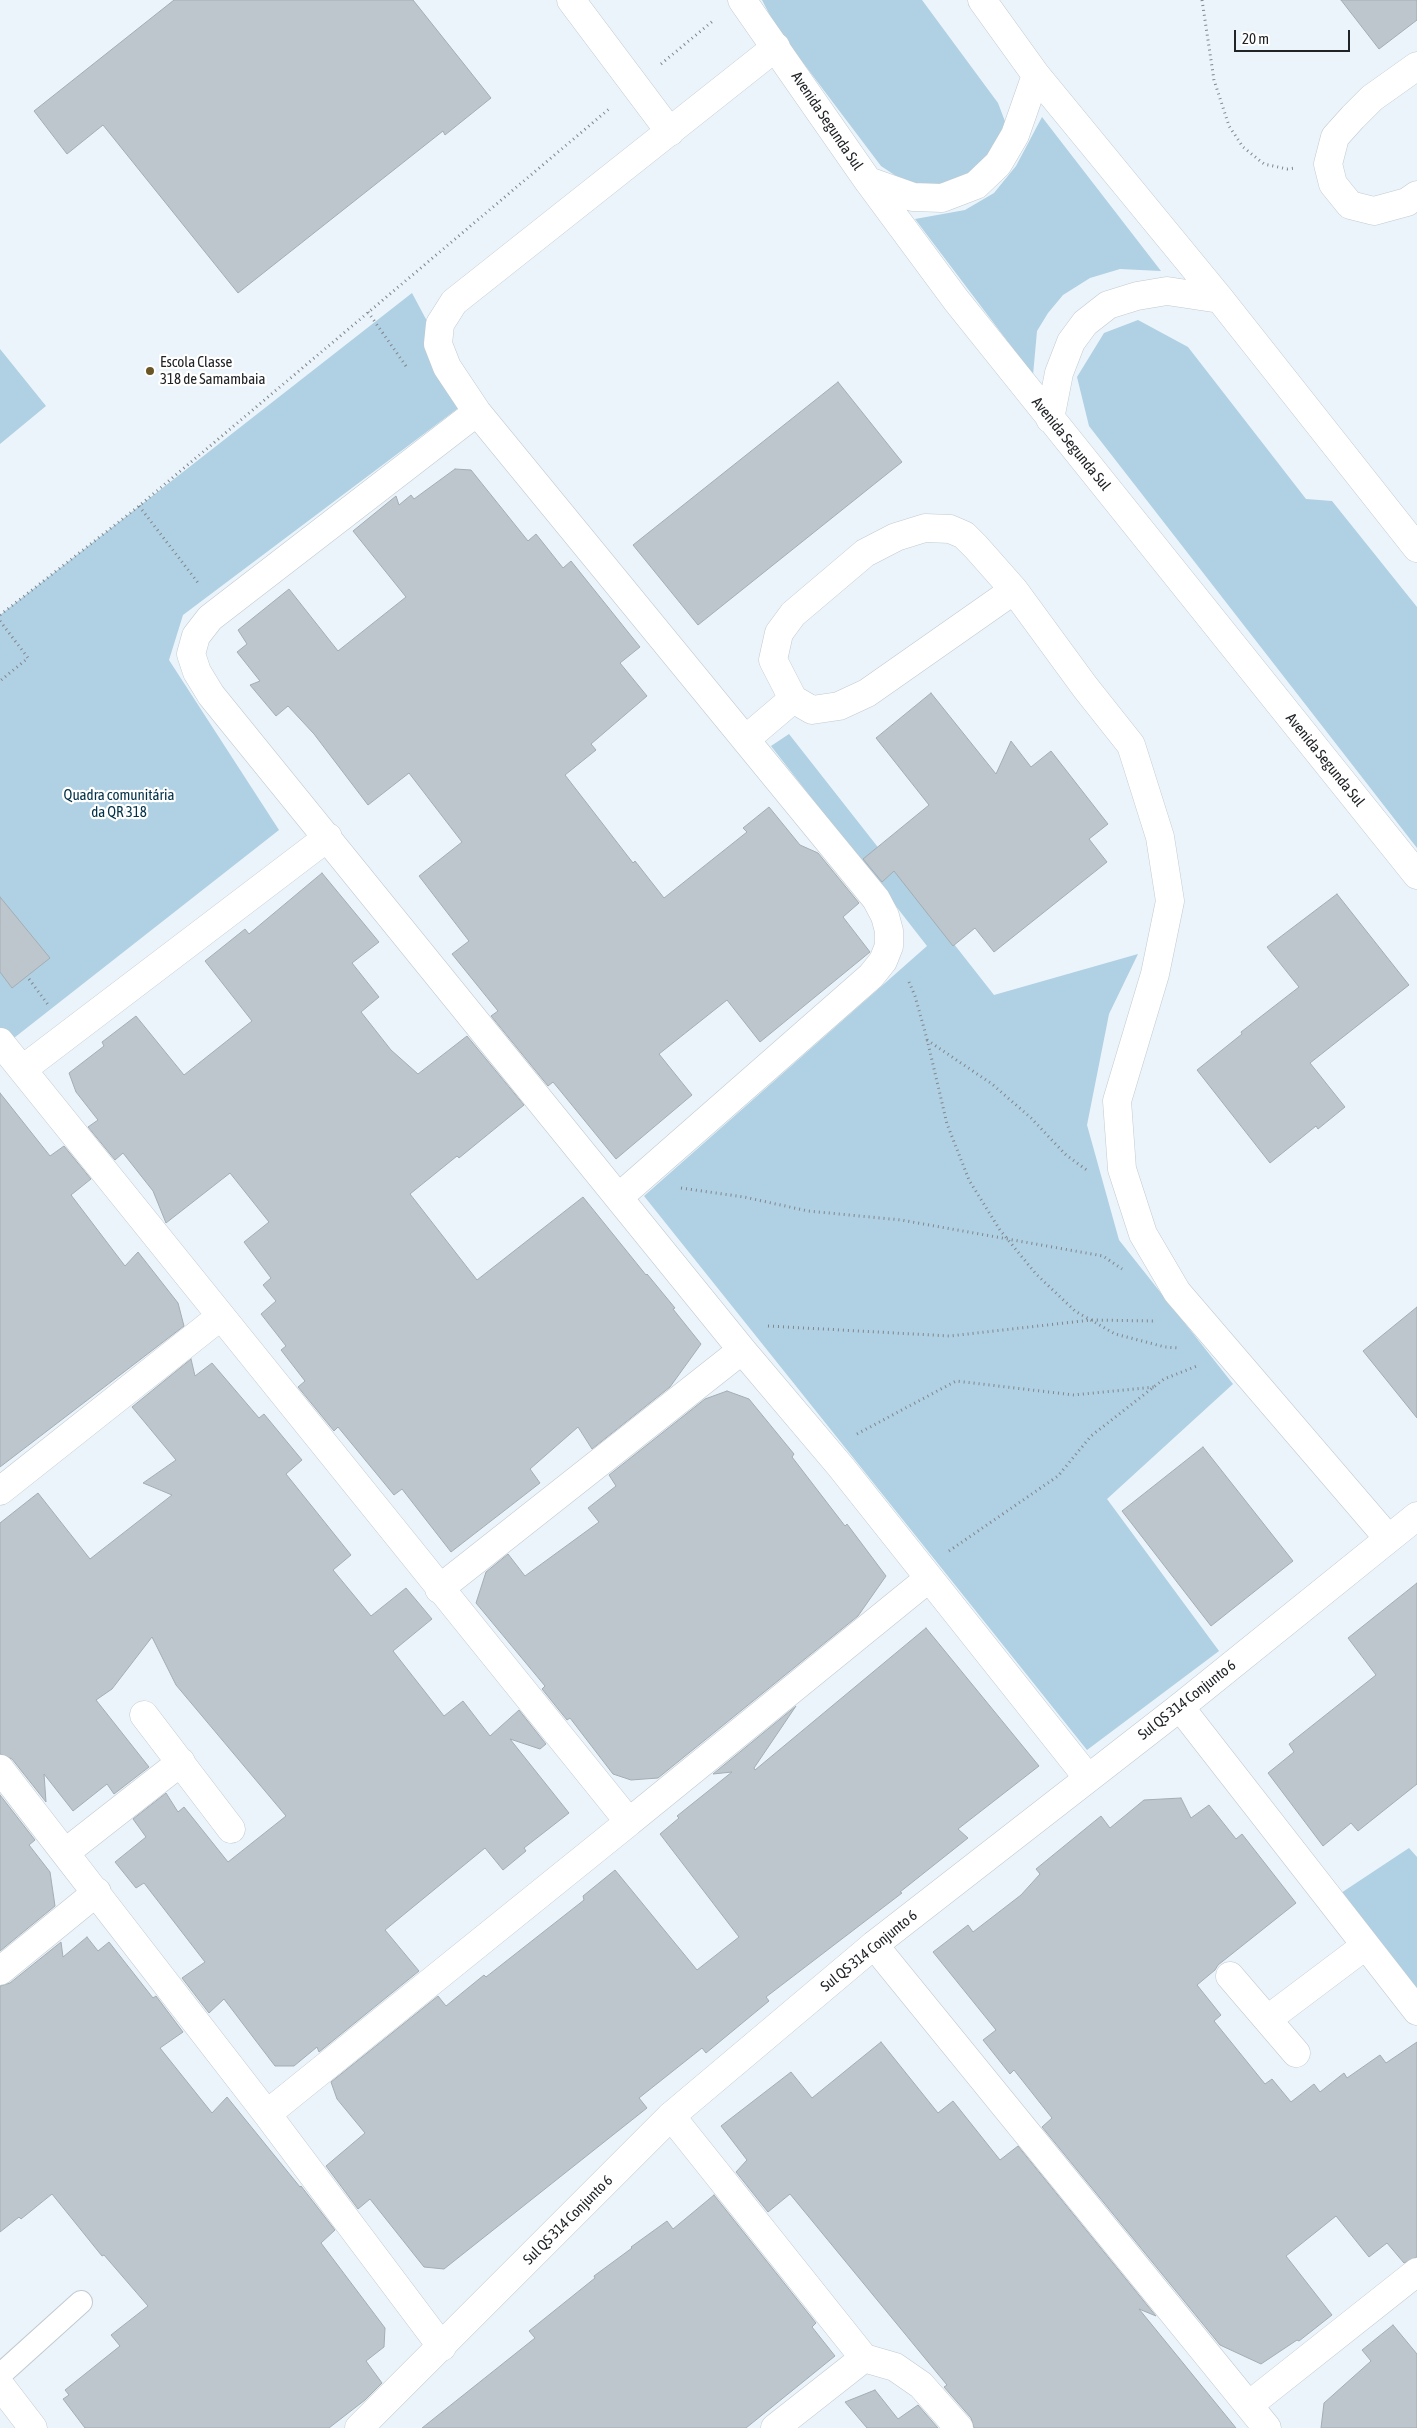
<!DOCTYPE html>
<meta charset="utf-8">
<style>
body{margin:0}
#map{position:relative;width:1417px;height:2428px;overflow:hidden;background:#eaf4fa;font-family:"Asap Condensed",sans-serif}
canvas{display:block}
.scale{position:absolute;left:1234px;top:30px;width:116px;height:22px;box-sizing:border-box;border:2px solid #212427;border-top:0;padding-left:6px;font-size:15px;line-height:18px;white-space:nowrap;color:#212427;-webkit-text-stroke:4px #fff;paint-order:stroke}
</style>
<div id="map">
<canvas width="1417" height="2428"></canvas>
<div class="scale">20 m</div>
</div>
<script>
const g = document.querySelector('canvas').getContext('2d');
g.lineJoin = 'round';
function fillPath(path, color) {
  g.fillStyle = color;
  g.fill(path, 'evenodd');
}
function poly(rows) {
  const path = new Path2D();
  for (const r of rows) {
    path.moveTo(r[0], r[1]);
    for (let i = 2; i < r.length; i += 2) path.lineTo(r[i], r[i + 1]);
  }
  return path;
}
function stroke(path, color, width, dash) {
  g.strokeStyle = color;
  g.lineWidth = width;
  g.lineCap = dash ? 'butt' : 'round';
  g.setLineDash(dash || []);
  g.stroke(path);
}
function drawText(font, color, halo, rows, align = 'center') {
  g.font = font + ' "Asap Condensed",sans-serif';
  g.lineWidth = 4.5;
  g.setLineDash([]);
  g.textBaseline = 'middle';
  g.strokeStyle = halo;
  g.fillStyle = color;
  for (const [text, x, y, turn = 0] of rows) {
    g.save();
    g.translate(x, y);
    g.rotate((+turn || 0) * Math.PI / 180);
    g.textAlign = isNaN(turn) ? turn : align;
    if (halo) g.strokeText(text, 0, 0);
    g.fillText(text, 0, 0);
    g.restore();
  }
}
fillPath(poly([
 [762,0,922,0,998,103,1006,124,984,168,938,191,911,186,881,166,776,27],
 [1042,117,1161,271,1120,269,1090,278,1063,295,1048,313,1037,331,1033,375,915,219,965,210,994,193,1016,166],
 [412,293,469,400,183,615,169,660,279,830,5,1045,0,1038,0,615],
 [1138,320,1188,347,1306,499,1332,501,1417,607,1417,848,1089,426,1077,377,1104,333],
 [0,349,46,406,0,444],
 [789,734,994,995,1138,954,1109,1014,1087,1125,1119,1240,1233,1384,1107,1499,1219,1651,1087,1750,644,1196,927,946,771,746],
 [1409,1848,1417,1857,1417,1991,1341,1893]
]), '#b0d0e3');
const building = poly([
 [174,0,413,0,491,98,445,135,443,131,238,293,103,125,67,154,34,111,174,0],
 [1341,0,1417,0,1417,20,1379,49,1341,0],
 [838,382,902,462,698,625,633,545,838,382],
 [455,469,471,470,528,541,536,534,563,568,571,561,640,647,620,663,647,696,591,744,596,750,565,775,633,863,635,861,664,898,747,832,743,828,769,807,800,845,818,853,859,903,843,917,870,952,760,1042,727,1000,659,1054,692,1095,616,1159,558,1088,553,1082,548,1086,491,1016,498,1011,452,954,469,941,419,876,462,842,409,773,368,805,314,734,288,706,276,716,250,685,260,681,237,652,247,644,238,630,289,589,338,651,406,597,353,531,396,496,399,505,411,495,414,499,455,469],
 [931,693,996,774,1011,741,1031,767,1051,751,1108,824,1089,839,1107,862,994,952,975,928,953,946,894,871,882,882,863,859,929,805,876,738,931,693],
 [322,873,379,942,352,963,379,997,361,1012,391,1050,418,1074,467,1036,524,1105,459,1158,457,1156,410,1194,477,1280,583,1197,646,1275,647,1274,675,1308,673,1309,701,1344,670,1387,592,1449,578,1427,530,1469,540,1483,451,1552,402,1489,394,1495,338,1427,334,1431,298,1387,305,1381,281,1350,286,1346,261,1314,276,1301,263,1285,271,1278,244,1242,269,1222,230,1173,166,1223,153,1191,123,1153,115,1160,88,1127,98,1120,76,1092,69,1073,104,1046,102,1042,136,1016,184,1075,252,1021,205,961,245,929,249,934,322,873],
 [1337,894,1409,985,1310,1063,1345,1107,1318,1129,1316,1126,1270,1163,1197,1070,1242,1034,1241,1032,1299,987,1267,947,1337,894],
 [0,897,50,958,12,988,0,972,0,897],
 [0,1093,50,1156,64,1146,91,1179,71,1195,125,1266,138,1252,178,1303,184,1326,0,1467,0,1093],
 [1417,1307,1417,1418,1363,1351,1417,1307],
 [191,1359,195,1376,212,1363,259,1418,264,1414,302,1460,286,1474,351,1555,333,1570,371,1616,406,1588,432,1619,393,1651,444,1716,463,1701,490,1736,519,1710,546,1744,540,1749,510,1739,569,1813,524,1848,526,1851,503,1870,485,1848,385,1930,419,1971,319,2052,317,2047,294,2066,275,2066,224,1999,209,2013,182,1978,205,1962,144,1883,136,1888,115,1862,146,1837,133,1819,166,1793,178,1812,184,1807,228,1862,286,1816,176,1685,152,1637,112,1689,96,1700,149,1767,114,1794,107,1784,73,1811,44,1774,46,1802,12,1759,0,1754,0,1523,38,1493,90,1559,172,1495,143,1483,176,1460,132,1407,191,1359],
 [727,1391,749,1399,794,1454,792,1457,845,1526,847,1524,886,1576,858,1616,658,1778,631,1780,613,1774,570,1718,567,1720,542,1689,545,1686,476,1603,486,1572,508,1554,525,1576,599,1522,588,1508,616,1486,609,1475,705,1399,727,1391],
 [1203,1447,1293,1561,1211,1626,1122,1511,1203,1447],
 [1417,1583,1417,1784,1358,1831,1351,1823,1323,1846,1268,1773,1294,1752,1289,1744,1376,1675,1348,1638,1417,1583],
 [926,1628,1039,1766,958,1829,968,1838,900,1892,902,1893,766,1997,769,2001,706,2053,702,2048,639,2098,647,2108,444,2269,424,2267,370,2199,358,2209,326,2166,365,2133,337,2099,331,2082,438,1996,446,2006,484,1975,486,1977,584,1900,583,1896,615,1870,697,1970,739,1937,660,1834,679,1818,677,1816,732,1772,713,1774,796,1706,754,1768,755,1770,926,1628],
 [0,1795,35,1840,29,1845,50,1872,55,1906,0,1951,0,1795],
 [1181,1798,1191,1818,1209,1805,1236,1839,1242,1834,1296,1903,1218,1965,1215,1970,1197,1985,1221,2015,1214,2021,1265,2084,1272,2079,1291,2102,1314,2084,1320,2092,1344,2073,1347,2078,1380,2055,1386,2063,1417,2042,1417,2257,1404,2263,1387,2243,1369,2257,1336,2216,1286,2256,1332,2315,1299,2341,1297,2340,1261,2364,1220,2345,1042,2127,1052,2118,1014,2070,1010,2074,983,2040,996,2030,933,1952,968,1925,973,1932,1021,1895,1040,1874,1036,1869,1101,1816,1110,1828,1144,1800,1181,1798],
 [87,1937,98,1951,109,1942,153,1998,156,1996,183,2032,160,2048,212,2113,227,2097,300,2187,301,2186,335,2230,321,2243,385,2328,384,2347,366,2361,382,2383,365,2400,329,2428,85,2428,63,2399,69,2395,65,2390,120,2346,111,2335,148,2306,104,2255,102,2256,52,2194,21,2219,19,2217,0,2232,0,1986,10,1983,61,1942,63,1957,87,1937],
 [881,2042,938,2113,953,2101,1000,2160,1018,2146,1156,2316,1139,2309,1236,2428,974,2428,971,2418,944,2387,947,2385,790,2194,768,2212,736,2172,747,2160,721,2126,791,2072,812,2098,881,2042],
 [714,2195,816,2323,812,2327,835,2356,746,2428,422,2428,535,2338,529,2331,595,2278,594,2276,632,2248,631,2247,667,2221,673,2229,714,2195],
 [1393,2325,1417,2354,1417,2428,1321,2428,1324,2403,1371,2361,1362,2350,1393,2325],
 [875,2390,898,2419,918,2405,938,2428,867,2428,845,2402,875,2390]
]);
fillPath(building, '#bdc6cd');
stroke(building, '#a3adb3', 1);
const lane = poly([
 [0,2375,81,2302]
]);
const street = poly([
 [571,0,670,132],
 [1417,66,1372,98,1353,117,1335,137,1328,164,1333,184,1350,205,1374,211,1407,202,1417,195],
 [477,412,210,618,196,636,191,654,197,672,211,695,742,1350,841,1467,1088,1778],
 [1014,590,867,693,839,706,812,710,793,699,773,660,779,633,793,614,865,553,896,537,925,528,950,529,964,535,976,547,1014,590,1085,687,1131,745,1160,837,1170,901,1155,974,1117,1101,1122,1169,1143,1234,1177,1292,1388,1538],
 [746,739,793,699],
 [0,1042,629,1822,928,1579],
 [23,1069,328,837],
 [619,1197,871,976,883,961,889,946,889,931,885,916,876,899,477,412,447,367,438,344,440,324,454,302,776,47],
 [0,1491,221,1316],
 [439,1589,742,1350],
 [1180,1707,1417,2011],
 [144,1715,231,1829],
 [0,1769,267,2114,442,2347],
 [66,1852,181,1762],
 [874,1945,1267,2428],
 [0,1971,97,1892],
 [1230,1976,1296,2053],
 [1268,2019,1365,1946],
 [267,2114,629,1822],
 [671,2116,864,2358],
 [0,2385,33,2428],
 [1249,2405,1417,2272],
 [775,2428,864,2358,895,2367,921,2385,959,2428]
]);
const secondary = poly([
 [742,0,868,181,956,300,1417,875],
 [982,0,1036,75,1220,299,1417,548],
 [868,181,913,197,942,198,976,185,998,164,1015,135,1036,75],
 [1050,419,1059,373,1071,342,1085,323,1108,305,1137,296,1167,291,1220,299],
 [359,2428,671,2116,874,1945,1180,1707,1417,1516]
]);
stroke(lane, '#c1cbd1', 24);
stroke(street, '#c1cbd1', 29);
stroke(secondary, '#c1cbd1', 29);
stroke(poly([
 [1202,0,1214,80,1229,126,1243,147,1264,164,1287,169,1295,168],
 [661,64,714,20],
 [368,312,408,369],
 [139,506,199,584],
 [0,615,139,506,609,109],
 [0,621,28,658,0,681],
 [29,979,49,1006],
 [909,982,915,996,927,1039,947,1124,969,1180,1000,1230,1036,1274,1075,1311,1115,1334,1165,1347,1179,1348],
 [927,1040,992,1084,1031,1118,1066,1155,1088,1171],
 [681,1188,744,1197,808,1211,901,1220,1103,1256,1122,1269],
 [768,1326,950,1336,1091,1320,1155,1321],
 [857,1434,956,1381,1074,1395,1154,1387],
 [949,1551,1058,1476,1091,1436,1164,1379,1197,1366]
]), '#80868b', 3, [1, 4]);
stroke(lane, '#fff', 22);
stroke(street, '#fff', 28);
stroke(secondary, '#fff', 28);
for (const [x, y, r, color] of [
 [150,371,5,"#6a5524"]
]) {
  const dot = new Path2D();
  dot.arc(x, y, r, 0, 2 * Math.PI);
  g.fillStyle = color;
  g.fill(dot);
  stroke(dot, '#fff', 2);
}
drawText('15px', '#212427', '#fff', [
 ["Avenida Segunda Sul",827,121,56],
 ["Avenida Segunda Sul",1071,444,51],
 ["Avenida Segunda Sul",1325,760,51],
 ["Sul QS 314 Conjunto 6",1187,1700,-38],
 ["Sul QS 314 Conjunto 6",869,1951,-39],
 ["Sul QS 314 Conjunto 6",568,2220,-45]
]);
drawText('15px', '#212427', '#fff', [
 ["Escola Classe",160,362],
 ["318 de Samambaia",160,379]
], 'left');
drawText('15px', '#003148', '#fff', [
 ["Quadra comunitária",119,795],
 ["da QR 318",119,812]
]);
</script>
